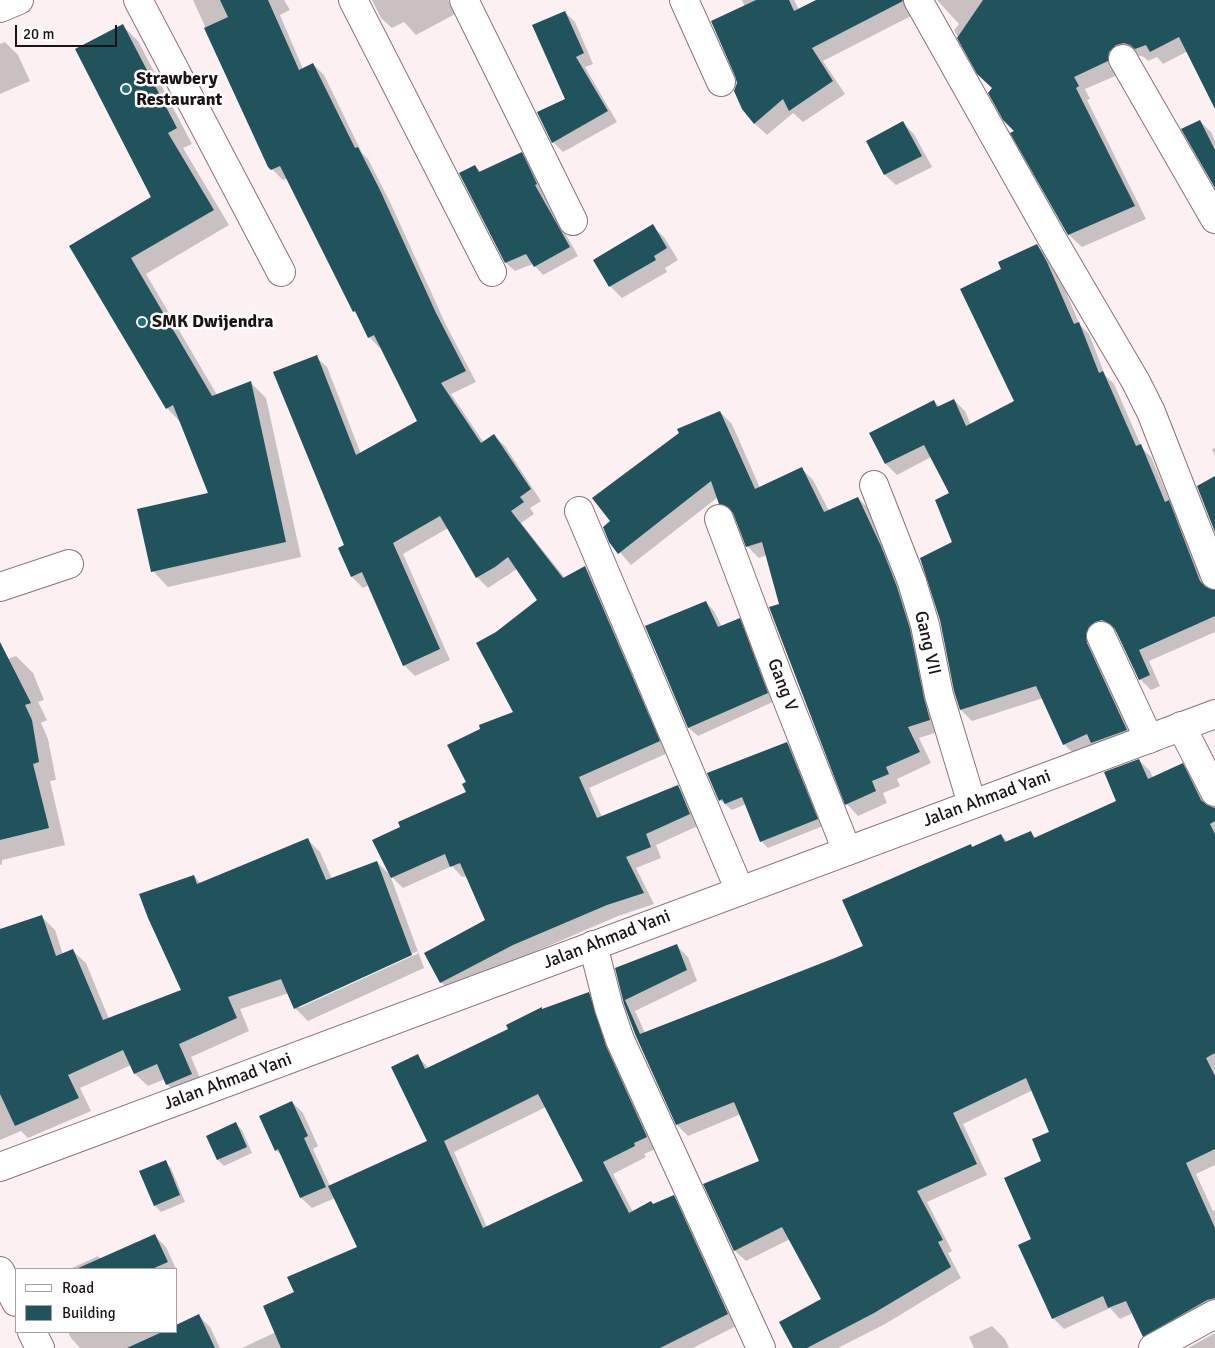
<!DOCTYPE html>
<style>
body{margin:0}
#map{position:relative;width:1215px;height:1348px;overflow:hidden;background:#fcf0f2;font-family:Signika,sans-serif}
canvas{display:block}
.legend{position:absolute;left:15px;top:1268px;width:162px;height:65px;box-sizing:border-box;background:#fff;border:1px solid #a4a1a1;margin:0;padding:6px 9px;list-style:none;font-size:15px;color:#1c1315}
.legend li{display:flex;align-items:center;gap:10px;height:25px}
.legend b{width:25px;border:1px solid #a4a1a1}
.scale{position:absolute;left:15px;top:25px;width:102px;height:22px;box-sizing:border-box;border:2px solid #1c1315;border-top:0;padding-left:6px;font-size:15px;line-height:18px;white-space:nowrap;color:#1c1315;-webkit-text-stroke:4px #fff;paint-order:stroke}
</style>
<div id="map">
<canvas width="1215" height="1348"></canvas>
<ul class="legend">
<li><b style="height:6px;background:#fff"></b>Road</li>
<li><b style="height:14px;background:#21535d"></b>Building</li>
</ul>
<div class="scale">20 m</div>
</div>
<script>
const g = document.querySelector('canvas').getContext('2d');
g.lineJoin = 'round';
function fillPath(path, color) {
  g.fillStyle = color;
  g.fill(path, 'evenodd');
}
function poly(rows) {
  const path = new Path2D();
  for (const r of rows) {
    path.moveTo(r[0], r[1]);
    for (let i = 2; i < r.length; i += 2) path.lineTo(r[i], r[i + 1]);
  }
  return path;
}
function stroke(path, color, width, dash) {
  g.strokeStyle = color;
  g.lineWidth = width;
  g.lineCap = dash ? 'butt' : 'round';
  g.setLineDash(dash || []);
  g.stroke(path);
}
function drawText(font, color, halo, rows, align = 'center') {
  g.font = font + ' Signika,sans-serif';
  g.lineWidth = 5;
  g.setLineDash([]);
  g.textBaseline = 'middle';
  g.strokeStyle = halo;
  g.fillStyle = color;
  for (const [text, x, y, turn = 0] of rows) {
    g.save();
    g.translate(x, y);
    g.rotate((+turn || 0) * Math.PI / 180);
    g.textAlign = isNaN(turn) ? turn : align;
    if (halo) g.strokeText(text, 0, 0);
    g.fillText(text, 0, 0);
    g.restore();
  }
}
fillPath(poly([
 [193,0,284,0,290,10,280,15,303,69,313,64,324,75,362,153,368,159,390,202,446,325,476,382,451,394,484,443,494,436,505,446,541,501,530,508,534,514,521,523,565,578,585,567,595,578,670,752,589,788,602,817,678,787,689,797,700,825,656,845,661,858,636,868,654,904,618,916,525,956,452,993,441,982,426,953,487,921,467,876,462,877,452,866,403,888,392,877,468,792,514,712,497,633,539,600,517,569,488,588,477,577,448,528,403,554,450,660,415,676,404,665,369,585,363,588,352,577,340,549,346,546,316,357,327,367,361,454,419,421,382,347,380,348,369,337,359,316,354,311,288,178,283,180,269,166],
 [372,0,448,0,455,14,416,35,404,22,392,28,381,18],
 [742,0,794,0,799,10,819,0,921,0,915,14,823,61,845,94,803,122,793,113,767,135,754,123,738,83,745,7],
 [937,0,1215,0,1215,102,1188,51,1163,64,1157,57,1148,61,1144,57,1137,55,1120,74,1085,89,1090,99,1087,100,1146,219,1082,247,1069,235,1012,133,1017,132,994,88,978,73,954,30,959,24],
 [565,12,575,22,593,64,585,67,617,122,563,152,553,142,567,99],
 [123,26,138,41,192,144,183,148,229,225,146,274,217,395,250,382,266,398,301,557,168,587,153,571,210,494,182,424,167,408,71,246,153,198],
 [5,42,18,55,30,81,0,94,0,44],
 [1200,121,1211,132,1215,141,1215,185],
 [903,123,914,134,932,167,896,185,885,175,868,141],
 [521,154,530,162,545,193,543,194,578,256,543,275,533,264,515,271,506,263,461,174,475,166,481,172],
 [652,226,664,237,678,260,665,268,667,272,622,298,610,286,595,260],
 [1037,246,1048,257,1058,274,1080,325,1089,334,1105,375,1114,384,1142,448,1151,457,1171,504,1180,513,1210,591,1215,591,1215,632,1149,661,1160,686,1151,690,1140,679,1118,632,1106,632,1137,741,1075,755,1064,744,1043,698,972,721,961,710,954,542,950,494,931,457,897,475,886,464,934,401,940,407,954,400,965,411,971,425,1016,401,1003,270],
 [720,412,732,424,760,488,801,468,813,480,829,511,858,498,870,510,893,559,941,731,919,738,931,763,897,779,900,786,883,793,887,803,858,816,847,804,780,604,767,555,759,558,747,546,736,516,732,515,720,503,718,497,631,565,610,541],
 [1215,448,1215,456,1212,449],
 [706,602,714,611,722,627,739,620,748,628,775,701,698,736,689,728,646,626],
 [16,656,33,673,44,700,38,702,47,720,41,723,48,739,56,780,50,781,65,845,2,860,2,864,0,865,0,662],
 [787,743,793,749,823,826,768,848,762,842,746,804,732,810,720,800],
 [1139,760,1150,771,1153,778,1182,765,1193,775,1210,807,1215,809,1215,1165,1196,1174,1213,1211,1215,1210,1215,1313,1154,1347,1144,1336,1133,1313,1120,1319,1110,1308,1064,1329,1053,1318,1033,1240,1042,1162,1051,1133,1033,1090,963,1124,987,1175,927,1202,952,1251,948,1253,961,1278,885,1324,838,1348,794,1348,823,1300,790,1239,746,1261,735,1251,761,1161,741,1114,688,1136,677,1125,636,1034,625,1003,616,969,677,946,688,957,697,981,635,1011,645,1033,864,946,970,845,973,848,1001,835,1008,842,1030,832,1036,838,1118,802],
 [307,839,320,852,332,879,377,862,390,875,424,968,308,1021,295,1008,289,993,240,1009,249,1031,191,1057,204,1087,180,1097,167,1084,165,1079,148,1086,135,1074,131,1065,80,1088,91,1111,28,1138,21,1131,0,1140,0,931,42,917,55,930,63,955,73,951,86,963,109,1019,183,991,194,876,201,884],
 [418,951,419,953,299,1008,299,1005],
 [588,993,600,1004,658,1148,644,1154,646,1157,613,1174,633,1212,674,1197,685,1208,738,1325,693,1348,242,1348,276,1332,295,1293,359,1248,335,1198,312,1208,301,1198,284,1158,276,1150,261,1117,292,1102,303,1113,318,1146,313,1149,330,1186,428,1142,417,1056,429,1068,509,1029,543,1010],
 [546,1107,584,1182,487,1227,454,1152],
 [236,1124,242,1130,252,1153,224,1166,218,1160],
 [165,1162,171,1168,185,1202,161,1212,155,1206],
 [155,1236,166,1247,176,1269,70,1269,98,1256,101,1259],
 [199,1316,210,1327,220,1348,80,1348,71,1338,68,1332,176,1332],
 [992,1326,1005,1339,1009,1348,974,1348,969,1337],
 [1215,1333,1215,1348,1188,1348]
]), '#0003');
fillPath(poly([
 [220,0,268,0,299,70,313,63,355,148,358,147,380,190,436,313,466,371,441,383,481,443,494,434,531,489,520,497,524,502,511,511,563,578,585,566,587,571,660,741,579,777,597,818,678,785,690,814,646,834,651,847,626,857,644,893,607,905,513,945,440,983,424,953,485,920,460,863,450,867,445,854,391,878,372,840,400,827,398,822,466,792,462,784,466,782,447,745,480,729,479,725,513,712,476,643,496,632,537,600,508,557,495,567,476,578,440,516,393,543,440,649,403,666,362,572,351,577,338,548,344,545,273,372,317,355,356,455,417,421,374,335,368,338,355,311,353,312,280,166,271,170,268,167,204,28,228,17],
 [756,0,789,0,794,11,816,0,902,0,903,1,812,48,833,81,789,111,783,99,754,124,742,109,734,91,737,83,735,76,711,21],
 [983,0,1215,0,1215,109,1179,37,1150,52,1146,45,1135,49,1130,45,1124,43,1116,45,1109,52,1108,61,1074,77,1079,86,1076,88,1135,206,1068,235,1010,133,1014,131,1003,120,988,93,992,88,977,74,957,38],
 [565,11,584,53,576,57,608,111,552,143,537,112,565,99,532,25],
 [123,24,177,128,168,133,214,210,131,258,212,396,251,381,286,542,151,572,137,509,208,493,173,405,166,409,69,246,151,197,75,49],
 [1200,120,1215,150,1215,188,1181,129],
 [903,121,922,156,884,175,866,141],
 [522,152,537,184,535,185,570,247,534,267,526,254,505,263,459,173,475,165,479,172],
 [653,224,667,248,654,256,656,260,609,287,593,260],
 [1037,244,1047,262,1074,324,1079,322,1099,373,1103,371,1136,446,1141,444,1165,502,1169,500,1200,581,1206,587,1215,590,1215,616,1139,650,1150,675,1139,680,1115,629,1110,624,1102,620,1095,622,1089,627,1086,634,1087,643,1127,730,1091,743,1087,734,1063,745,1036,686,960,710,954,691,940,620,920,558,952,542,935,500,949,493,924,445,885,464,869,433,934,400,937,407,954,399,966,426,1014,401,960,289,1001,269,998,262],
 [720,411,755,489,802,467,824,512,858,497,881,546,897,587,910,629,924,698,930,720,908,727,920,752,886,767,889,774,872,781,876,791,845,805,769,607,779,604,762,542,746,547,733,513,728,507,719,504,711,481,618,554,609,542,603,527,610,521,592,498,679,433,677,429],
 [1215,476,1215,532,1197,486],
 [706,601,718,627,740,618,768,693,688,728,645,626],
 [0,642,31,703,25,705,32,720,39,762,33,764,49,828,0,840],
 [787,742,818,819,760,842,742,797,725,804,722,799,719,801,707,773],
 [1139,759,1148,779,1183,763,1201,800,1207,805,1215,808,1215,821,1210,824,1215,834,1215,1053,1206,1058,1215,1076,1215,1149,1186,1163,1215,1228,1215,1298,1207,1300,1143,1337,1126,1301,1108,1308,1103,1296,1052,1319,1018,1245,1031,1239,1004,1178,1041,1161,1032,1139,1049,1132,1026,1078,953,1113,977,1164,917,1191,943,1240,938,1242,951,1267,874,1313,807,1348,793,1348,779,1322,821,1299,782,1227,734,1251,703,1184,759,1161,734,1102,676,1125,635,1034,624,1004,615,968,677,944,687,970,625,1000,640,1034,835,958,863,946,842,900,971,844,972,847,1001,834,1005,842,1031,831,1034,838,1116,801,1104,772],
 [308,838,326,880,377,861,412,955,294,1009,281,979,228,997,237,1018,179,1044,192,1074,166,1085,157,1064,134,1074,123,1050,68,1075,79,1098,15,1126,0,1094,0,929,42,915,56,956,73,949,103,1020,181,990,148,918,139,894,194,875,197,884],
 [589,992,606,1046,647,1137,634,1143,635,1146,603,1162,629,1213,651,1201,653,1204,674,1195,728,1314,660,1348,281,1348,263,1306,294,1292,287,1277,357,1247,328,1186,427,1141,391,1067,418,1054,425,1069,508,1029,506,1025,542,1007,542,1009],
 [538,1094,583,1181,483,1228,444,1141],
 [292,1101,308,1136,304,1138,326,1187,300,1198,278,1149,275,1151,259,1116],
 [236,1122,247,1147,217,1160,206,1136],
 [166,1160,180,1195,154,1206,139,1171],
 [155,1234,168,1262,152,1269,76,1269],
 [199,1314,215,1348,127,1348,162,1332,176,1332,176,1325]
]), '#21535d');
const minor = poly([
 [138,0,281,272],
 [353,0,492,272],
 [464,0,573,221],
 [684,0,721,82],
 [918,0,1054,242,1136,382,1151,412,1215,575],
 [0,8,19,0],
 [1123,59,1215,219],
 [874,485,912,582,925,625,939,695,972,804],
 [579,511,740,891],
 [719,519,781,684,847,851],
 [0,587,69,564],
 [1101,636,1149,739],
 [1181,726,1215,792],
 [593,945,609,1008,620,1040,761,1348],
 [0,1271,16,1302],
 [32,1332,40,1348],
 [1153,1348,1215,1314]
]);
const major = poly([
 [0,1167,1215,714]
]);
stroke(minor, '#8a7177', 30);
stroke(major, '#8a7177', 30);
stroke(minor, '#fff', 28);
stroke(major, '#fff', 28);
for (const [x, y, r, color] of [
 [126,89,5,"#276e7b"],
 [142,322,5,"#276e7b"]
]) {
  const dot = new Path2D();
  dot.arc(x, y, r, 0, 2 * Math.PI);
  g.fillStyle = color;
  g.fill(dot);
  stroke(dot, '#fff', 2);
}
drawText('bold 18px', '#1c1315', '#fff', [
 ["Strawbery",136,79],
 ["Restaurant",136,100],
 ["SMK Dwijendra",152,322]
], 'left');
drawText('18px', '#1c1315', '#fff', [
 ["Gang VII",927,643,77],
 ["Gang V",782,685,69],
 ["Jalan Ahmad Yani",987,799,-20],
 ["Jalan Ahmad Yani",607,940,-21],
 ["Jalan Ahmad Yani",228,1082,-20]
]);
</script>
